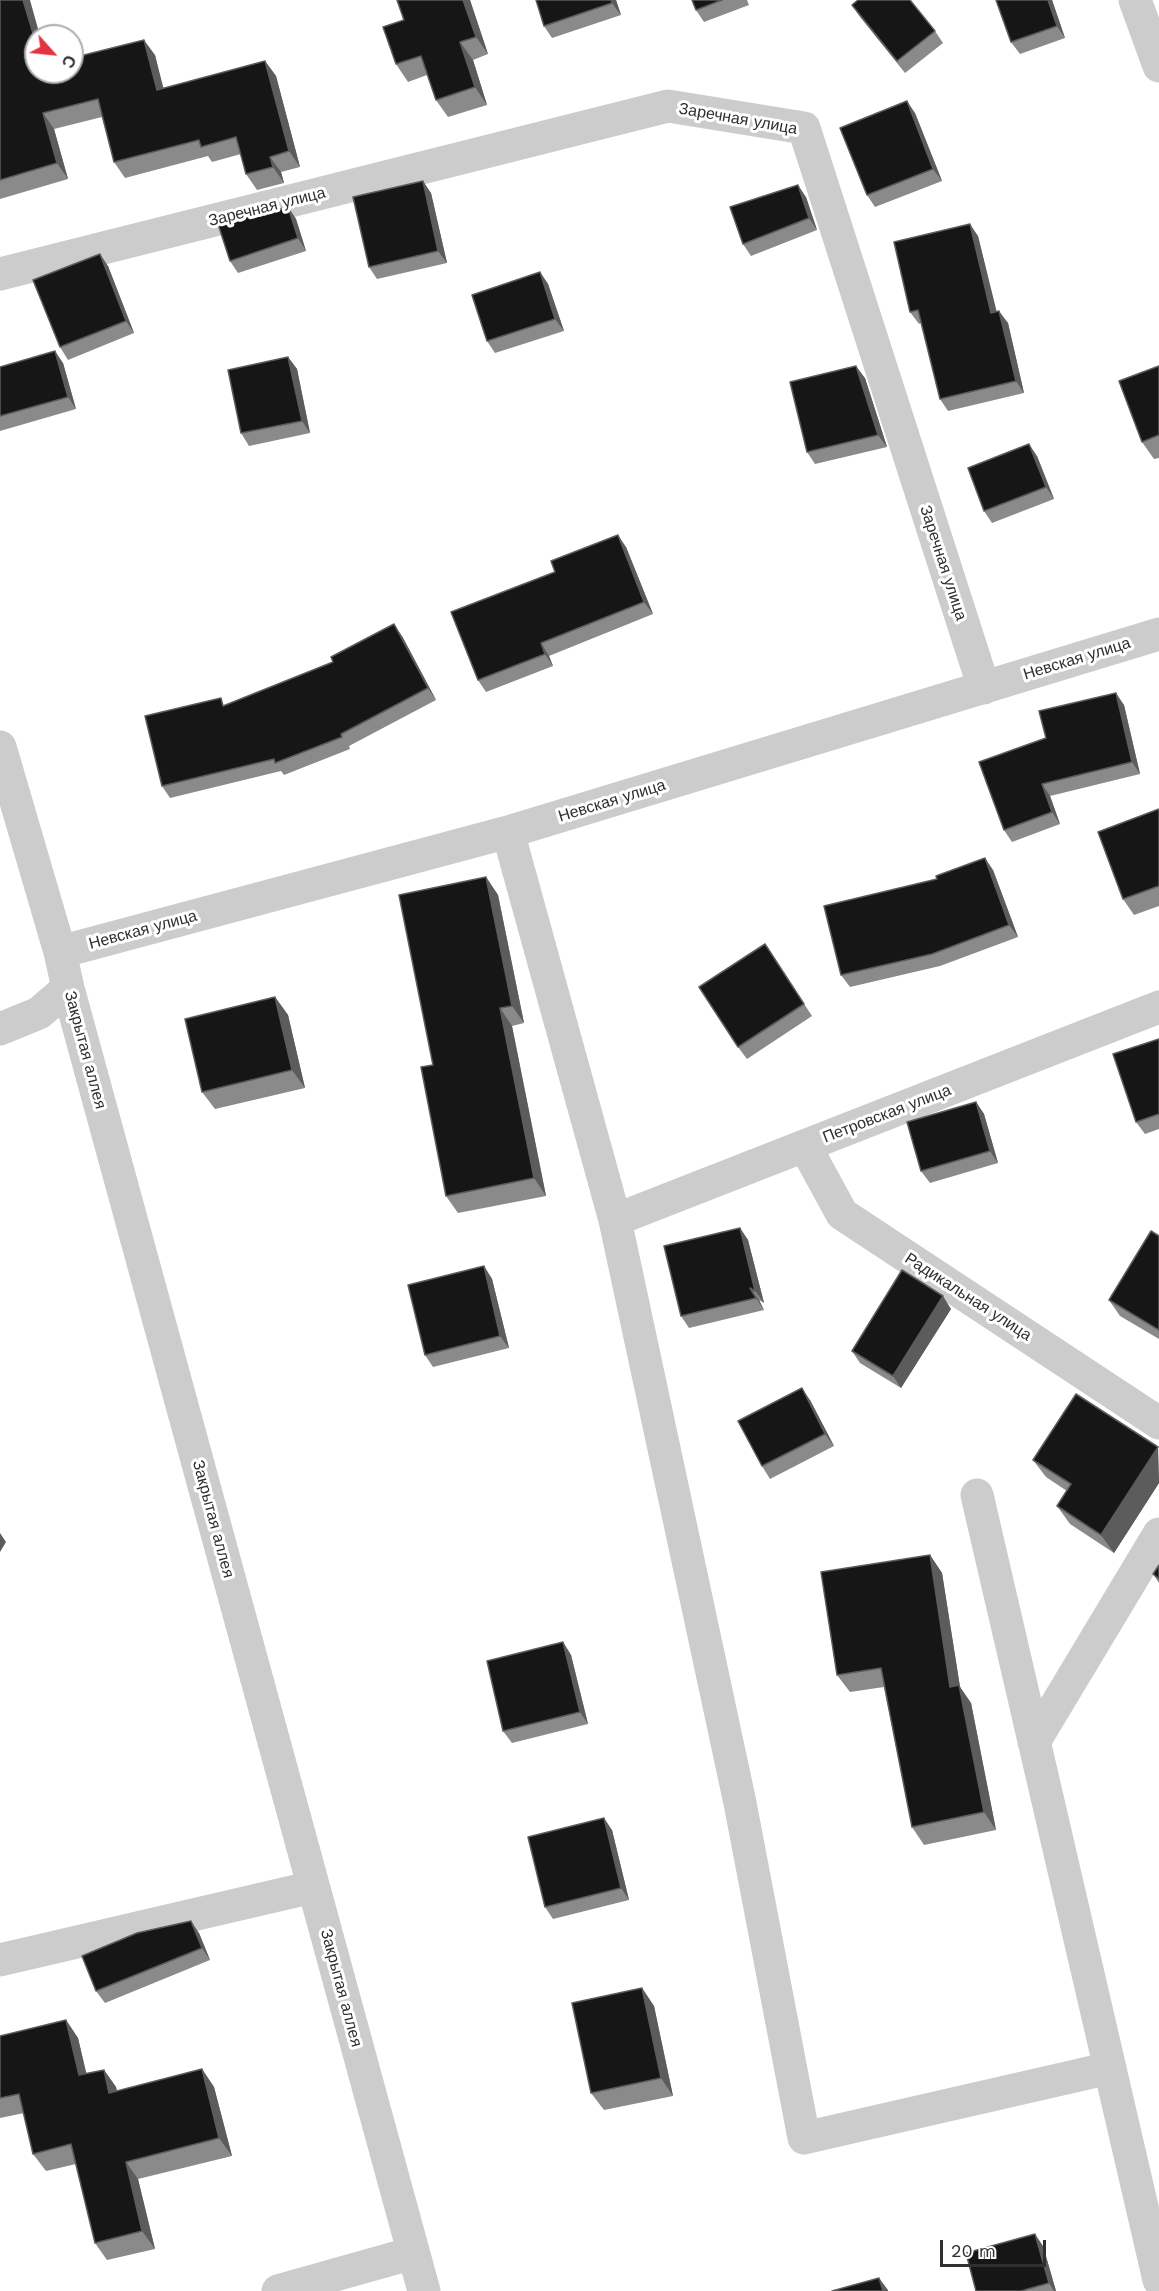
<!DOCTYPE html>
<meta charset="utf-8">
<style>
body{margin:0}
#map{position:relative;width:1159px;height:2291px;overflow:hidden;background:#fff;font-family:"Work Sans",sans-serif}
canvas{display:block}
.north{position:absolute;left:24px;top:24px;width:60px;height:60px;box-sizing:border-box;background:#fff;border:2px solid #acacac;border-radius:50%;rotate:117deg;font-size:16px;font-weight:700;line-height:24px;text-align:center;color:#2f2f2f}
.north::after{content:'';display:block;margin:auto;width:21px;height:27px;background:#e5323f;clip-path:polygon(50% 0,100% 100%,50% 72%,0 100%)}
.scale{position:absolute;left:940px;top:2240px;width:106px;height:27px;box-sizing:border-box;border:3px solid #2f2f2f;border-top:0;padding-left:8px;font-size:18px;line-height:21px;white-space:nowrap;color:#2f2f2f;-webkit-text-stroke:4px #fff;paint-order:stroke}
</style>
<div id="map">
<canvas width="1159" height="2291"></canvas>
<div class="north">С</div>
<div class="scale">20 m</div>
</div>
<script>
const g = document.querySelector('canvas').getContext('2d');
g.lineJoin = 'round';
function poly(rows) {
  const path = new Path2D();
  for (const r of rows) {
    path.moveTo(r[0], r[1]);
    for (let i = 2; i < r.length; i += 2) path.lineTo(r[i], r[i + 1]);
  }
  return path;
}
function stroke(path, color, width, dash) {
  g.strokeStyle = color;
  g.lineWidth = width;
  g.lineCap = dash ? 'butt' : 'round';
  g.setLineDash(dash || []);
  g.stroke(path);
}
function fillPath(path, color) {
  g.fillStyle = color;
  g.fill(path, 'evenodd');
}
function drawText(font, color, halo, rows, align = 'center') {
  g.font = font + ' "Work Sans",sans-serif';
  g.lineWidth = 6;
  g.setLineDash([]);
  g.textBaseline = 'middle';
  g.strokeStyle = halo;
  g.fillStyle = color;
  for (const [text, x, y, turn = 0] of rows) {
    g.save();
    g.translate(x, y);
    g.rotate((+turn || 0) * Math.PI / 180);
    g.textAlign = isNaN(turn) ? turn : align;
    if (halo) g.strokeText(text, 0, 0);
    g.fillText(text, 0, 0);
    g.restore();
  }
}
stroke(poly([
 [1135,0,1159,66],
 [0,274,668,106,804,128,984,688],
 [0,747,60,952,68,988,424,2291],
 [508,832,615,1220,740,1803,804,2138,1110,2068],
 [60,952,508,832,1159,634],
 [0,1029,39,1013,68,988],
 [805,1146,842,1214,1159,1423],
 [615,1220,1159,1007],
 [977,1495,1159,2280],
 [1034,1742,1159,1534],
 [0,1960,313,1887],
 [278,2291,413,2253]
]), '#ccc', 33);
fillPath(poly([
 [0,0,36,72,155,55,163,89,265,61,276,76,300,167,281,172,284,183,257,190,246,174,241,154,212,162,208,156,125,178,114,162,102,117,54,129,68,179,0,199],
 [470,0,488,54,473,60,487,105,448,117,436,100,427,75,408,82,396,64],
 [616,0,621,15,552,38,544,26],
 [692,0,747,0,749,5,704,22,696,10],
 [996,0,1052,0,1065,38,1020,54,1011,42],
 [852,5,935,31,943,43,905,73,860,17],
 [915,113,942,181,875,207,867,195],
 [431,193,447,263,377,279,369,267],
 [806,197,817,230,751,256,743,244],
 [288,207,296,219,306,251,238,273,230,261],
 [978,236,996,312,1008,323,1024,393,948,411,940,399,921,323,919,324,910,312],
 [108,266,134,333,68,360,60,347],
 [540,272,548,284,564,331,495,353,487,341],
 [288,357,297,369,310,433,249,446,241,433],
 [63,363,76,409,0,431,0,367],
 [1159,366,1159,458,1154,459,1142,442],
 [865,378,887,447,815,464,807,452],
 [1037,456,1054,499,992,523,984,511],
 [626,547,653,614,549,656,553,666,486,692,478,680],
 [402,636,436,700,349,746,350,749,284,775,281,771,170,798,162,786,226,705],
 [1124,705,1140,774,1050,796,1060,824,1012,842,1004,830,1046,738],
 [1159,809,1159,906,1134,915,1123,899],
 [993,870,1018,937,940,966,850,987,841,975],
 [486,877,498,895,524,1023,512,1026,546,1196,458,1213,446,1196,433,1065],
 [765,944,812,1016,747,1059,738,1047],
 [275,997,288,1015,305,1088,215,1109,202,1092],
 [1159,1039,1159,1129,1145,1134,1136,1122],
 [976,1102,984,1114,998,1163,930,1183,921,1171],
 [740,1228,748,1240,764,1303,759,1300,764,1310,689,1328,681,1316],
 [1159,1236,1159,1339,1120,1316,1109,1300],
 [484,1266,492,1279,509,1348,433,1367,425,1355],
 [951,1309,901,1388,860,1363,852,1351],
 [810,1400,834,1446,770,1479,762,1466],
 [1158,1447,1159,1483,1114,1553,1070,1524,1057,1506,1067,1491,1046,1477,1033,1460],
 [930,1555,942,1573,960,1687,971,1703,996,1830,924,1845,912,1827,884,1687,850,1692,837,1675],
 [1159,1565,1159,1583,1153,1574],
 [563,1642,571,1655,588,1724,512,1743,503,1731],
 [612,1830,629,1900,553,1919,545,1907],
 [199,1933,210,1960,105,2003,96,1991],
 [642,1988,654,2006,673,2096,604,2110,591,2093],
 [66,2020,78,2038,86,2073,104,2070,116,2087,117,2091,202,2069,214,2087,232,2156,138,2179,155,2249,107,2260,95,2243,76,2164,46,2171,33,2154,24,2113,0,2118,0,2036],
 [1043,2246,1056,2291,976,2291]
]), '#8a8a8a');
fillPath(poly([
 [23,0,30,0,40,36,36,36,36,43],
 [463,0,470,0,488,54,476,37],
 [611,0,616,0,621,15,612,3],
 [1048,0,1052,0,1065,38,1057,26],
 [144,40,155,55,168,106,157,90],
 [460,42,473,60,487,105,475,87],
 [265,61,276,76,300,167,289,151],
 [907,101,915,113,942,181,933,169],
 [43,113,54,129,68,179,57,163],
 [270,157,281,172,284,183,273,167],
 [423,181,431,193,447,263,438,251],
 [798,185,806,197,817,230,809,218],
 [288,207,296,219,306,251,298,238],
 [970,224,978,236,1000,325,991,313],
 [100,254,108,266,134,333,126,321],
 [540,272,548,284,564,331,555,319],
 [999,311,1008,323,1024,393,1016,381],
 [55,351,63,363,76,409,68,397],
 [288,357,297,369,310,433,302,421],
 [856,366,865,378,887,447,878,435],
 [1029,444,1037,456,1054,499,1046,487],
 [618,535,626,547,653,614,644,602],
 [394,624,402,636,436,700,428,688],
 [541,643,549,656,553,666,545,654],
 [1116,693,1124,705,1140,774,1132,762],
 [1042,784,1050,796,1060,824,1052,812],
 [985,858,993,870,1018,937,1009,925],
 [486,877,498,895,524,1023,512,1006],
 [275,997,288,1015,305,1088,292,1070],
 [500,1008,512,1026,546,1196,534,1178],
 [976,1102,984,1114,998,1163,990,1151],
 [740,1228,748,1240,764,1303,755,1291],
 [484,1266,492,1279,509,1348,500,1336],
 [750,1288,759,1300,764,1310,756,1298],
 [943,1296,951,1309,901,1388,893,1376],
 [802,1388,810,1400,834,1446,825,1434],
 [1158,1447,1159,1483,1114,1553,1101,1535],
 [0,1533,6,1542,0,1552],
 [930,1555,942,1573,960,1687,971,1703,996,1830,984,1812,950,1687],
 [563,1642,571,1655,588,1724,580,1712],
 [604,1818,612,1830,629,1900,621,1888],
 [191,1921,199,1933,210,1960,202,1948],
 [642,1988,654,2006,673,2096,661,2078],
 [66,2020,78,2038,91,2093,79,2075],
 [202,2069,214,2087,232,2156,219,2138],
 [104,2070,116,2087,121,2110,109,2093],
 [126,2162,138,2179,155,2249,142,2231],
 [1035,2234,1043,2246,1056,2291,1054,2291,1049,2283],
 [879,2278,888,2290,888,2291,883,2291]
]), '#5c5c5c');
const building = poly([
 [0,0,23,0,36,43,36,72,72,72,72,58,144,40,157,90,265,61,289,151,270,157,273,167,246,174,236,137,201,147,199,140,114,162,98,99,43,113,57,163,0,180,0,0],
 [397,0,463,0,476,37,460,42,475,87,436,100,421,56,396,64,383,27,404,20,397,0],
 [536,0,611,0,612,3,544,26,536,0],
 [692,0,722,0,696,10,692,0],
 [858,0,910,0,935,31,897,61,852,5,858,0],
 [996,0,1048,0,1057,26,1011,42,996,0],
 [907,101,933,169,867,195,840,128,907,101],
 [423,181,438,251,369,267,353,197,423,181],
 [798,185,809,218,743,244,730,207,798,185],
 [288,207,298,238,230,261,218,224,288,207],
 [970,224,991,313,999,311,1016,381,940,399,918,310,910,312,894,242,970,224],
 [100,254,126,321,60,347,33,280,100,254],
 [540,272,555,319,487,341,472,295,540,272],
 [55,351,68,397,0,416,0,367,55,351],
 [288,357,302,421,241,433,228,370,288,357],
 [856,366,878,435,807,452,790,382,856,366],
 [1159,366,1159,435,1142,442,1119,381,1159,366],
 [1029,444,1046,487,984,511,968,468,1029,444],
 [618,535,644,602,541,643,545,654,478,680,451,612,555,572,551,561,618,535],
 [394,624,428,688,341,734,342,737,275,763,274,759,162,786,145,716,221,698,223,706,333,662,331,657,394,624],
 [1116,693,1132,762,1042,784,1052,812,1004,830,979,762,1046,738,1039,711,1116,693],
 [1159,809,1159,886,1123,899,1098,832,1159,809],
 [985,858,1009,925,932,954,841,975,824,906,937,879,936,876,985,858],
 [486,877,512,1006,500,1008,534,1178,446,1196,421,1067,433,1065,399,895,486,877],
 [765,944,804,1004,738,1047,699,987,765,944],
 [275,997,292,1070,202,1092,185,1019,275,997],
 [1159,1039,1159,1114,1136,1122,1113,1054,1159,1039],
 [976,1102,990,1151,921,1171,907,1122,976,1102],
 [740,1228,755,1291,750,1288,756,1298,681,1316,664,1246,740,1228],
 [1151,1231,1159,1236,1159,1330,1109,1300,1151,1231],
 [484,1266,500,1336,425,1355,408,1285,484,1266],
 [902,1270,943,1296,893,1376,852,1351,902,1270],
 [802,1388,825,1434,762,1466,738,1421,802,1388],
 [1076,1394,1158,1447,1101,1535,1057,1506,1071,1484,1033,1460,1076,1394],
 [930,1555,950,1687,959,1685,984,1812,912,1827,881,1668,837,1675,821,1572,930,1555],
 [1159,1565,1159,1579,1153,1574,1159,1565],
 [563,1642,580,1712,503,1731,487,1661,563,1642],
 [604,1818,621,1888,545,1907,528,1837,604,1818],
 [191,1921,202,1948,96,1991,82,1956,137,1933,191,1921],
 [642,1988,661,2078,591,2093,572,2003,642,1988],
 [66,2020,79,2075,104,2070,109,2093,202,2069,219,2138,126,2162,142,2231,95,2243,71,2144,33,2154,19,2094,0,2098,0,2036,66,2020],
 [1035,2234,1049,2283,1021,2291,976,2291,966,2253,1035,2234],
 [879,2278,883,2291,832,2291,879,2278]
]);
fillPath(building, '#161616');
stroke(building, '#5c5c5c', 1.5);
drawText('16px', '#2f2f2f', '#fff', [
 ["Заречная улица",738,119,10],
 ["Заречная улица",267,207,-14],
 ["Заречная улица",943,563,72],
 ["Невская улица",1077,659,-17],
 ["Невская улица",612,801,-17],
 ["Невская улица",143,930,-15],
 ["Закрытая аллея",85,1050,75],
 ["Петровская улица",887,1114,-21],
 ["Радикальная улица",968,1297,33],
 ["Закрытая аллея",213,1519,75],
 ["Закрытая аллея",341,1988,75]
]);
</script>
